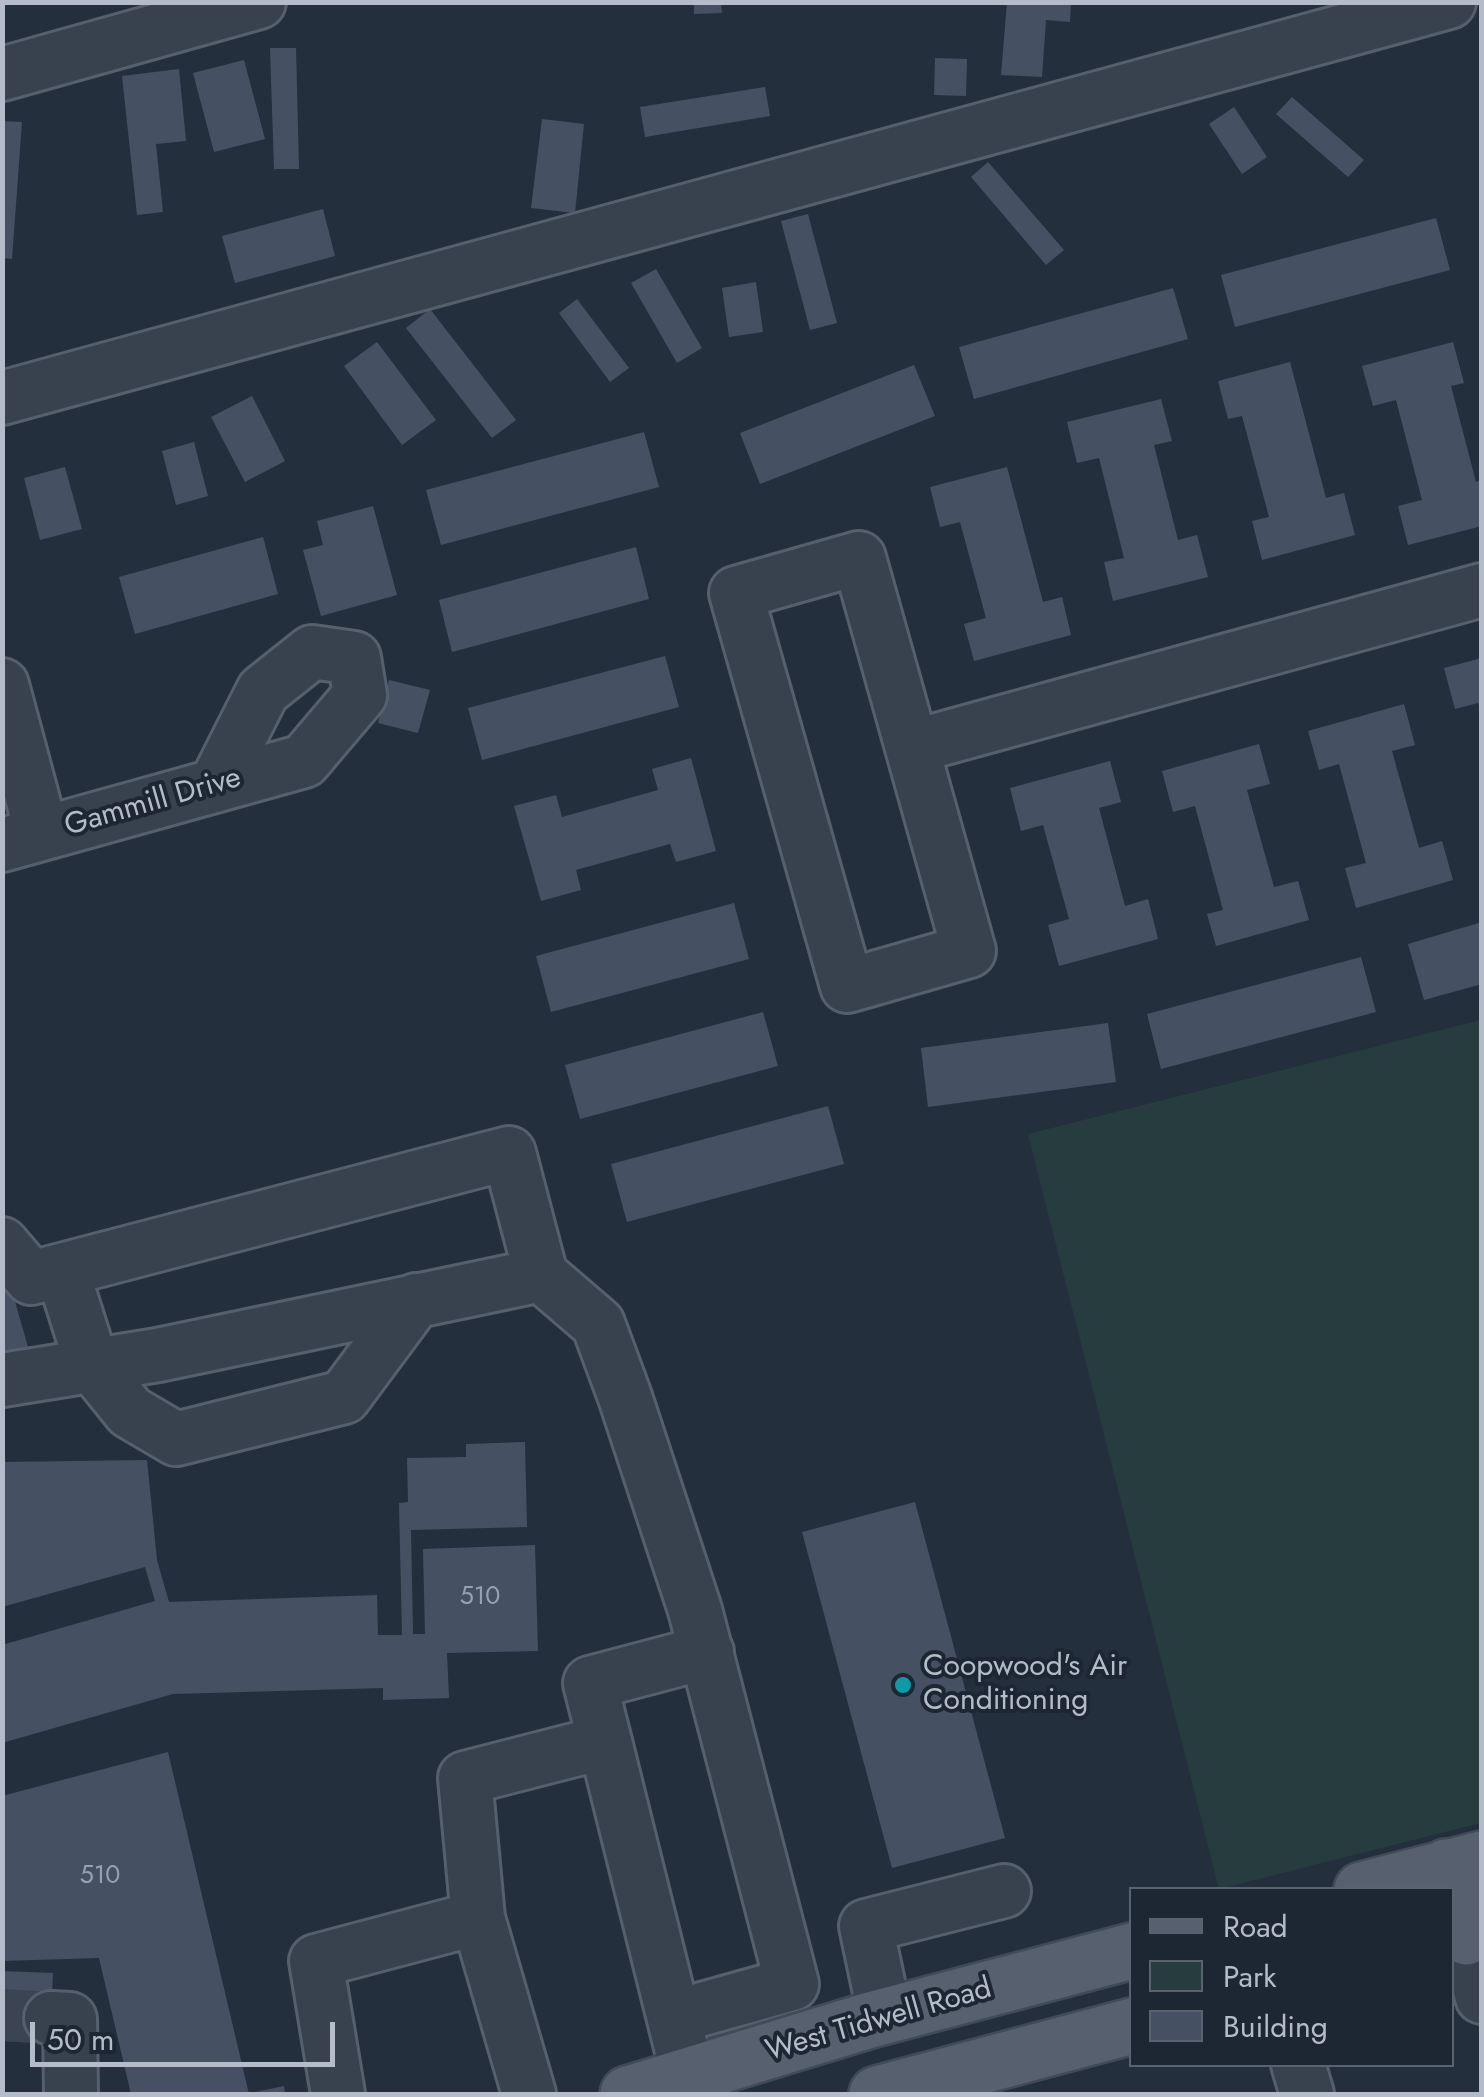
<!DOCTYPE html>
<style>
body{margin:0}
#map{position:relative;width:1484px;height:2097px;overflow:hidden;background:#242f3e;font-family:Jost,sans-serif}
canvas{display:block}
.frame{position:absolute;inset:0;border:5px solid #b4bcc9;pointer-events:none}
.legend{position:absolute;left:1129px;top:1887px;width:325px;height:180px;box-sizing:border-box;background:#1d2633;border:2px solid #59626f;margin:0;padding:12px 18px;list-style:none;font-size:30px;color:#b4bcc9}
.legend li{display:flex;align-items:center;gap:20px;height:50px}
.legend b{width:50px;border:2px solid #59626f}
.scale{position:absolute;left:30px;top:2022px;width:305px;height:45px;box-sizing:border-box;border:5px solid #b4bcc9;border-top:0;padding-left:12px;font-size:30px;line-height:35px;white-space:nowrap;color:#b4bcc9;-webkit-text-stroke:8px #1d2633;paint-order:stroke}
</style>
<div id="map">
<canvas width="1484" height="2097"></canvas>
<div class="frame"></div>
<ul class="legend">
<li><b style="height:12px;background:#56606e"></b>Road</li>
<li><b style="height:28px;background:#263c3f"></b>Park</li>
<li><b style="height:28px;background:#455162"></b>Building</li>
</ul>
<div class="scale">50 m</div>
</div>
<script>
const g = document.querySelector('canvas').getContext('2d');
g.lineJoin = 'round';
function fillPath(path, color) {
  g.fillStyle = color;
  g.fill(path, 'evenodd');
}
function poly(rows) {
  const path = new Path2D();
  for (const r of rows) {
    path.moveTo(r[0], r[1]);
    for (let i = 2; i < r.length; i += 2) path.lineTo(r[i], r[i + 1]);
  }
  return path;
}
function stroke(path, color, width, dash) {
  g.strokeStyle = color;
  g.lineWidth = width;
  g.lineCap = dash ? 'butt' : 'round';
  g.setLineDash(dash || []);
  g.stroke(path);
}
function drawText(font, color, halo, rows, align = 'center') {
  g.font = font + ' Jost,sans-serif';
  g.lineWidth = 8;
  g.setLineDash([]);
  g.textBaseline = 'middle';
  g.strokeStyle = halo;
  g.fillStyle = color;
  for (const [text, x, y, turn = 0] of rows) {
    g.save();
    g.translate(x, y);
    g.rotate((+turn || 0) * Math.PI / 180);
    g.textAlign = isNaN(turn) ? turn : align;
    if (halo) g.strokeText(text, 0, 0);
    g.fillText(text, 0, 0);
    g.restore();
  }
}
fillPath(poly([
 [1481,1020,1481,1823,1219,1889,1028,1134]
]), '#263c3f');
fillPath(poly([
 [694,2,721,2,722,13,694,14],
 [1007,2,1071,2,1070,22,1046,20,1042,77,1001,75],
 [270,48,296,48,299,169,274,169],
 [935,58,967,59,966,96,934,95],
 [244,60,265,139,214,152,193,73],
 [179,69,186,141,156,144,163,212,137,215,122,76],
 [765,87,770,116,645,137,640,107],
 [1292,97,1364,160,1348,177,1276,114],
 [1234,107,1267,157,1242,174,1209,124],
 [542,119,584,124,575,213,531,208],
 [2,121,22,122,12,259,2,258],
 [988,162,1064,250,1046,265,971,177],
 [323,209,335,256,235,283,222,236],
 [808,214,837,323,810,330,781,221],
 [1436,218,1450,270,1235,327,1221,275],
 [656,269,702,348,677,363,631,283],
 [756,282,763,332,729,337,722,288],
 [1173,288,1188,339,974,399,959,347],
 [577,299,629,368,610,382,559,313],
 [430,309,516,420,492,438,406,328],
 [377,342,436,420,402,445,344,366],
 [1453,342,1464,383,1451,386,1476,482,1482,480,1482,526,1408,545,1398,506,1422,500,1396,400,1373,406,1362,366],
 [1290,362,1326,498,1344,493,1355,535,1262,560,1252,521,1269,517,1242,416,1228,419,1218,381],
 [914,365,935,416,760,484,740,433],
 [252,396,285,461,245,482,211,417],
 [1161,399,1172,441,1154,445,1178,540,1197,535,1208,577,1113,601,1104,562,1124,558,1099,458,1077,463,1067,422],
 [644,432,659,487,441,545,426,490],
 [194,442,208,496,176,505,162,451],
 [65,467,82,529,40,540,24,478],
 [1007,467,1043,602,1062,597,1071,635,974,661,964,624,986,618,960,522,940,527,930,487],
 [373,506,397,595,321,616,303,550,323,545,317,521],
 [263,537,278,594,135,634,119,577],
 [636,547,649,599,452,652,439,600],
 [665,656,679,707,482,760,468,708],
 [1482,658,1482,711,1478,703,1455,709,1444,668],
 [389,680,430,690,418,733,378,723],
 [1404,704,1415,745,1392,751,1419,848,1442,841,1453,880,1356,908,1345,868,1366,863,1339,764,1319,770,1308,731],
 [1259,744,1270,784,1247,790,1274,887,1298,881,1309,920,1216,946,1207,914,1223,910,1195,806,1173,812,1162,771],
 [691,758,716,851,676,862,670,844,576,870,581,890,541,901,514,806,556,795,562,817,658,790,652,769],
 [1110,761,1121,802,1099,808,1125,906,1148,899,1158,939,1059,966,1048,925,1069,919,1043,825,1021,831,1010,788],
 [734,903,749,959,551,1012,536,956],
 [1482,922,1482,984,1424,1000,1408,944],
 [1361,957,1376,1012,1161,1069,1147,1014],
 [763,1012,778,1066,580,1119,565,1065],
 [1108,1023,1116,1082,928,1107,921,1048],
 [828,1106,844,1164,627,1222,611,1164],
 [2,1256,30,1354,2,1361],
 [525,1442,527,1527,411,1530,413,1634,425,1634,423,1549,535,1545,538,1651,447,1653,449,1698,383,1700,383,1688,173,1694,2,1743,2,1645,155,1601,145,1567,2,1607,2,1462,147,1460,157,1560,169,1602,377,1595,378,1635,402,1635,399,1503,408,1502,407,1458,466,1457,466,1444],
 [915,1502,1005,1838,892,1868,802,1532],
 [168,1752,249,2094,131,2094,99,1958,2,1961,2,1796],
 [2,1971,53,1973,50,2043,2,2041],
 [284,2086,285,2094,250,2094,250,2093]
]), '#455162');
stroke(poly([
 [2,2015,51,2018]
]), '#3a4453', 52, [52, 26]);
const minor = poly([
 [2,74,259,2],
 [2,398,1449,2],
 [859,558,969,951,847,986,736,593,859,558],
 [2,685,42,834],
 [912,747,1482,590],
 [2,845,304,761,360,695,354,658,312,652,263,691,215,786],
 [2,1244,31,1278,509,1153,541,1275,598,1324,625,1397,695,1610,792,1984,674,2017],
 [62,1270,92,1365,130,1412,176,1439,344,1397,416,1300],
 [2,1380,158,1355,541,1275],
 [605,1742,590,1683,707,1652],
 [478,1918,465,1778,605,1742,682,2051],
 [1466,1937,1482,1997],
 [885,2016,866,1926,1004,1891],
 [51,2018,70,2019,71,2094],
 [1298,2064,1307,2094],
 [338,2094,316,1961,478,1918,529,2094]
]);
const major = poly([
 [1446,1867,1466,1937],
 [1362,1890,1482,1859],
 [628,2094,870,2020,1132,1951],
 [877,2094,1132,2026]
]);
stroke(minor, '#565f6c', 58);
stroke(major, '#414a57', 60);
stroke(minor, '#38414e', 52);
stroke(major, '#56606e', 55);
for (const [x, y, r, color] of [
 [903,1685,10,"#0f9aa8"]
]) {
  const dot = new Path2D();
  dot.arc(x, y, r, 0, 2 * Math.PI);
  g.fillStyle = color;
  g.fill(dot);
  stroke(dot, '#1d2633', 4);
}
drawText('25px', '#98a1af', null, [
 ["510",480,1598],
 ["510",100,1877]
]);
drawText('30px', '#b4bcc9', '#1d2633', [
 ["Gammill Drive",153,803,-16],
 ["West Tidwell Road",879,2021,-16]
]);
drawText('30px', '#b4bcc9', '#1d2633', [
 ["Coopwood's Air",923,1668],
 ["Conditioning",923,1702]
], 'left');
</script>
